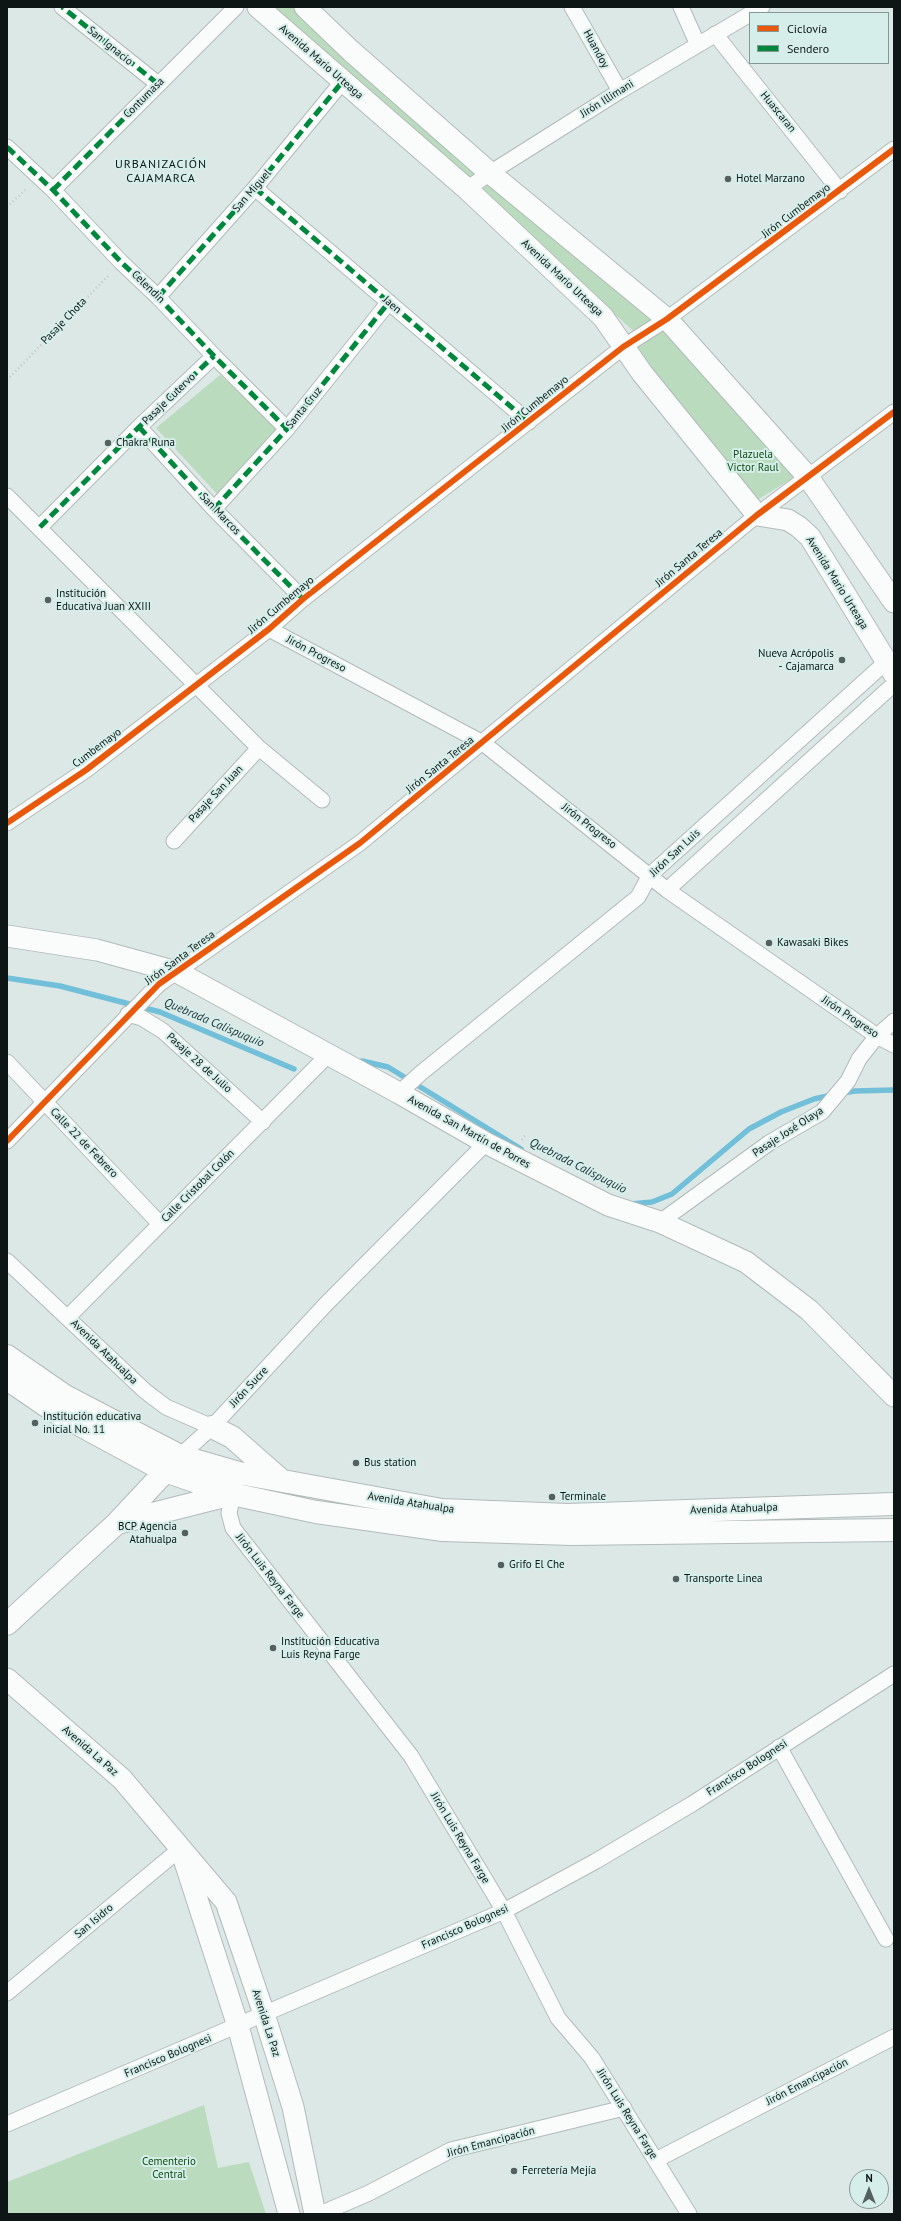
<!DOCTYPE html>
<meta charset="utf-8">
<style>
body{margin:0}
#map{position:relative;width:901px;height:2221px;overflow:hidden;background:#dce8e6;font-family:"PT Sans",sans-serif}
canvas{display:block}
.frame{position:absolute;inset:0;border:8px solid #0d1614;pointer-events:none}
.legend{position:absolute;left:749px;top:12px;width:140px;height:52px;box-sizing:border-box;background:#d6eeea;border:1px solid #869894;margin:0;padding:5px 7px;list-style:none;font-size:12px;color:#0d1614}
.legend li{display:flex;align-items:center;gap:8px;height:20px}
.legend b{width:20px;border:1px solid #869894}
.north{position:absolute;left:849px;top:2169px;width:40px;height:40px;box-sizing:border-box;background:#d6eeea;border:1px solid #869894;border-radius:50%;rotate:0deg;font-size:11px;font-weight:700;line-height:16px;text-align:center;color:#0d1614}
.north::after{content:'';display:block;margin:auto;width:14px;height:18px;background:#55605e;clip-path:polygon(50% 0,100% 100%,50% 72%,0 100%)}
</style>
<div id="map">
<canvas width="901" height="2221"></canvas>
<div class="frame"></div>
<ul class="legend">
<li><b style="height:5px;background:#e8590c"></b>Ciclovía</li>
<li><b style="height:5px;background:#00873e"></b>Sendero</li>
</ul>
<div class="north">N</div>
</div>
<script>
const g = document.querySelector('canvas').getContext('2d');
g.lineJoin = 'round';
function fillPath(path, color) {
  g.fillStyle = color;
  g.fill(path, 'evenodd');
}
function poly(rows) {
  const path = new Path2D();
  for (const r of rows) {
    path.moveTo(r[0], r[1]);
    for (let i = 2; i < r.length; i += 2) path.lineTo(r[i], r[i + 1]);
  }
  return path;
}
function stroke(path, color, width, dash) {
  g.strokeStyle = color;
  g.lineWidth = width;
  g.lineCap = dash ? 'butt' : 'round';
  g.setLineDash(dash || []);
  g.stroke(path);
}
function drawText(font, color, halo, rows, align = 'center') {
  g.font = font + ' "PT Sans",sans-serif';
  g.lineWidth = 4;
  g.setLineDash([]);
  g.textBaseline = 'middle';
  g.strokeStyle = halo;
  g.fillStyle = color;
  for (const [text, x, y, turn = 0] of rows) {
    g.save();
    g.translate(x, y);
    g.rotate((+turn || 0) * Math.PI / 180);
    g.textAlign = isNaN(turn) ? turn : align;
    if (halo) g.strokeText(text, 0, 0);
    g.fillText(text, 0, 0);
    g.restore();
  }
}
fillPath(poly([
 [265,7,293,7,482,172,468,183],
 [489,180,657,317,638,335,476,191],
 [677,322,801,473,749,505,633,349],
 [220,375,277,428,217,494,156,428],
 [204,2105,218,2168,249,2162,266,2214,7,2214,7,2182]
]), '#badbbd');
stroke(poly([
 [7,978,60,986,160,1012,294,1069],
 [362,1061,388,1067,521,1149],
 [842,1093,855,1091,894,1090],
 [631,1204,652,1202,672,1194,749,1129,781,1112,814,1099,832,1095]
]), '#72bfd9', 5.5);
const street = poly([
 [62,7,158,84],
 [572,7,620,91],
 [681,7,698,45],
 [752,13,762,7],
 [715,34,840,191],
 [7,147,53,190,121,262,158,297,214,356,287,429],
 [255,188,529,422],
 [467,189,490,173,620,91,750,14],
 [53,190,236,7],
 [158,297,255,188,343,81],
 [139,427,214,509,303,599],
 [7,496,259,748,322,800],
 [214,509,287,429,389,302],
 [40,527,139,427,214,356],
 [269,629,483,743,667,890,877,1036,894,1045],
 [7,823,86,770,269,629,303,599,623,347,667,319,894,149],
 [174,841,259,748],
 [667,890,894,684],
 [128,1014,142,1018,163,1031,263,1122],
 [7,1062,160,1224],
 [399,1093,421,1073,638,897,650,875,886,662],
 [7,1141,159,984,360,843,757,515,894,412],
 [660,1222,769,1143,822,1112,848,1081,859,1059,877,1036,894,1021],
 [7,1261,145,1391,166,1407,212,1427],
 [68,1317,328,1055],
 [180,1456,212,1427,326,1304,486,1143],
 [235,1485,229,1513,233,1528,411,1756,504,1911,558,2018,592,2058,689,2214],
 [779,1747,886,1939],
 [7,1993,180,1849],
 [7,2124,504,1911,596,1861,692,1804,894,1674],
 [656,2160,894,2037],
 [320,2214,369,2193,451,2150,624,2108]
]);
const secondary = poly([
 [258,7,467,189,603,317,642,373,757,515,788,520,799,527,810,537,894,674],
 [305,7,351,51,490,173,667,319,808,477,894,602],
 [7,936,97,950,177,972,399,1093,486,1143,608,1205,660,1222,746,1262,809,1310,894,1396],
 [7,1679,122,1779,226,1902,264,2014,293,2107,315,2214],
 [184,1859,238,2026,289,2214]
]);
const primary = poly([
 [7,1356,65,1396,180,1456,239,1473,442,1510,568,1515,894,1504],
 [7,1379,54,1411,165,1471,232,1494,316,1512,443,1530,572,1534,894,1530],
 [212,1427,232,1437,281,1480],
 [117,1523,232,1494],
 [7,1624,117,1523,175,1461]
]);
stroke(street, '#b2bbb9', 17);
stroke(secondary, '#b2bbb9', 23);
stroke(primary, '#b2bbb9', 24);
stroke(poly([
 [7,207,27,188],
 [7,380,110,274],
 [522,1140,526,1133]
]), '#c1c6c5', 2.5, [1, 3]);
stroke(street, '#fafcfb', 15);
stroke(secondary, '#fafcfb', 21);
stroke(primary, '#fafcfb', 22);
stroke(poly([
 [7,147,53,190,121,262,158,297,214,356,287,429],
 [255,188,529,422],
 [53,190,158,84,62,7],
 [158,297,255,188,343,81],
 [139,427,214,509,303,599],
 [214,509,287,429,389,302],
 [40,527,139,427,214,356]
]), '#00873e', 5, [10, 5]);
stroke(poly([
 [7,823,86,770,269,629,303,599,623,347,667,319,894,149],
 [7,1141,159,984,360,843,757,515,894,412]
]), '#e8590c', 6);
for (const [x, y, r, color] of [
 [728,179,4,"#55605e"],
 [108,443,4,"#55605e"],
 [48,600,4,"#55605e"],
 [842,660,4,"#55605e"],
 [769,943,4,"#55605e"],
 [35,1423,4,"#55605e"],
 [356,1463,4,"#55605e"],
 [552,1497,4,"#55605e"],
 [185,1533,4,"#55605e"],
 [501,1565,4,"#55605e"],
 [676,1579,4,"#55605e"],
 [273,1648,4,"#55605e"],
 [514,2171,4,"#55605e"]
]) {
  const dot = new Path2D();
  dot.arc(x, y, r, 0, 2 * Math.PI);
  g.fillStyle = color;
  g.fill(dot);
  stroke(dot, '#d6eeea', 1.5);
}
drawText('11px', '#0d1614', '#d6eeea', [
 ["San Ignacio",110,46,39],
 ["Huandoy",596,49,61],
 ["Avenida Mario Urteaga",321,62,41],
 ["Contumasa",144,98,-45],
 ["Jirón Illimani",607,99,-32],
 ["Huascaran",778,112,51],
 ["San Miguel",252,191,-49],
 ["Jirón Cumbemayo",796,211,-37],
 ["Avenida Mario Urteaga",562,278,43],
 ["Celendin",148,287,44],
 ["Jaen",392,305,41],
 ["Pasaje Chota",64,321,-46],
 ["Pasaje Cutervo",169,399,-44],
 ["Jirón Cumbemayo",535,404,-39],
 ["Santa Cruz",304,408,-51],
 ["San Marcos",220,514,46],
 ["Jirón Santa Teresa",689,558,-40],
 ["Avenida Mario Urteaga",837,583,58],
 ["Jirón Cumbemayo",281,605,-40],
 ["Jirón Progreso",316,654,28],
 ["Cumbemayo",97,748,-37],
 ["Jirón Santa Teresa",440,765,-39],
 ["Pasaje San Juan",216,794,-47],
 ["Jirón Progreso",589,826,38],
 ["Jirón San Luis",675,853,-43],
 ["Jirón Santa Teresa",180,958,-36],
 ["Jirón Progreso",850,1017,34],
 ["Pasaje 28 de Julio",199,1063,42],
 ["Avenida San Martín de Porres",469,1132,29],
 ["Pasaje José Olaya",788,1132,-33],
 ["Calle 22 de Febrero",84,1143,46],
 ["Calle Cristobal Colón",198,1186,-45],
 ["Avenida Atahualpa",104,1352,44],
 ["Jirón Sucre",249,1387,-47],
 ["Avenida Atahualpa",411,1503,9],
 ["Avenida Atahualpa",734,1509,-2],
 ["Jirón Luis Reyna Farge",270,1576,52],
 ["Avenida La Paz",90,1751,41],
 ["Francisco Bolognesi",747,1768,-33],
 ["Jirón Luis Reyna Farge",460,1838,59],
 ["San Isidro",94,1921,-40],
 ["Francisco Bolognesi",465,1927,-24],
 ["Avenida La Paz",266,2023,72],
 ["Francisco Bolognesi",168,2056,-23],
 ["Jirón Emancipación",807,2082,-27],
 ["Jirón Luis Reyna Farge",627,2114,58],
 ["Jirón Emancipación",491,2142,-15]
]);
drawText('11px', '#0d1614', '#d6eeea', [
 ["Hotel Marzano",736,179],
 ["Chakra Runa",116,443],
 ["Institución",56,594],
 ["Educativa Juan XXIII",56,607],
 ["Nueva Acrópolis",834,654,"right"],
 ["- Cajamarca",834,667,"right"],
 ["Kawasaki Bikes",777,943],
 ["Institución educativa",43,1417],
 ["inicial No. 11",43,1430],
 ["Bus station",364,1463],
 ["Terminale",560,1497],
 ["BCP Agencia",177,1527,"right"],
 ["Atahualpa",177,1540,"right"],
 ["Grifo El Che",509,1565],
 ["Transporte Linea",684,1579],
 ["Institución Educativa",281,1642],
 ["Luis Reyna Farge",281,1655],
 ["Ferretería Mejía",522,2171]
], 'left');
drawText('11px', '#0f4e10', '#d6eeea', [
 ["Plazuela",753,455],
 ["Victor Raul",753,468],
 ["Cementerio",169,2162],
 ["Central",169,2175]
]);
g.letterSpacing = '1px';
drawText('12px', '#0d1614', '#d6eeea', [
 ["URBANIZACIÓN",161,165],
 ["CAJAMARCA",161,179]
]);
g.letterSpacing = '0px';
drawText('italic 12px', '#192c33', '#d6eeea', [
 ["Quebrada Calispuquio",214,1023,23],
 ["Quebrada Calispuquio",578,1166,27]
]);
</script>
